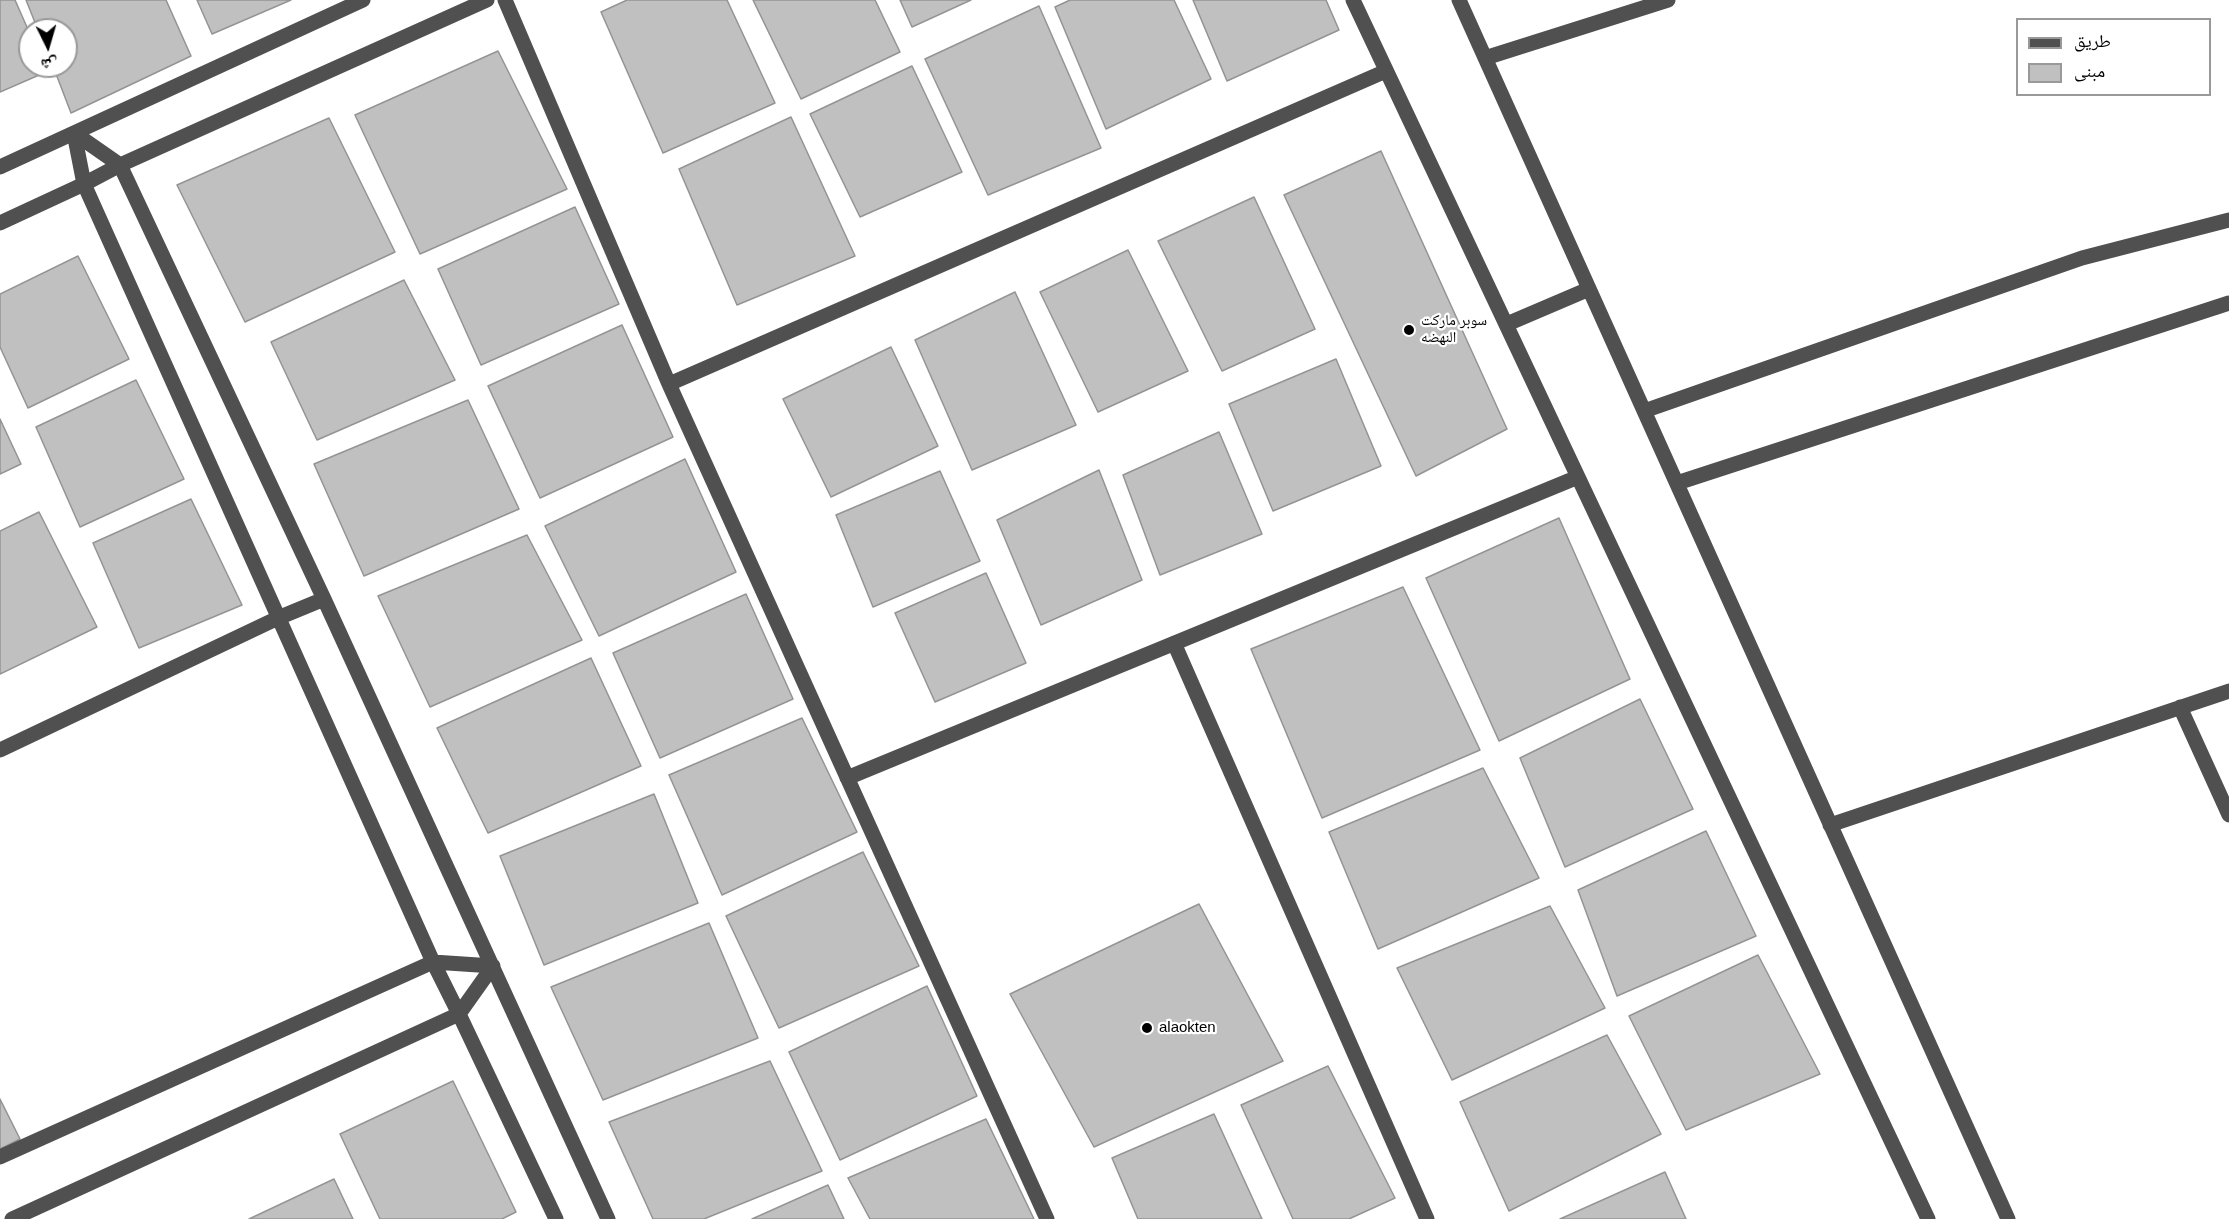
<!DOCTYPE html>
<meta charset="utf-8">
<style>
body{margin:0}
#map{position:relative;width:2229px;height:1219px;overflow:hidden;background:#fff;font-family:Helvetica,"Noto Naskh Arabic",sans-serif}
canvas{display:block}
.legend{position:absolute;left:2016px;top:18px;width:195px;height:78px;box-sizing:border-box;background:#fff;border:2px solid #999;margin:0;padding:8px 10px;list-style:none;font-size:18px;color:#000}
.legend li{display:flex;align-items:center;gap:12px;height:30px}
.legend b{width:30px;border:2px solid #999}
.north{position:absolute;left:18px;top:18px;width:60px;height:60px;box-sizing:border-box;background:#fff;border:2px solid #999;border-radius:50%;rotate:175deg;font-size:16px;font-weight:700;line-height:24px;text-align:center;color:#000}
.north::after{content:'';display:block;margin:auto;width:21px;height:27px;background:#000;clip-path:polygon(50% 0,100% 100%,50% 72%,0 100%)}
</style>
<div id="map">
<canvas width="2229" height="1219"></canvas>
<ul class="legend">
<li><b style="height:8px;background:#505050"></b>طريق</li>
<li><b style="height:16px;background:#c0c0c0"></b>مبنى</li>
</ul>
<div class="north">ش</div>
</div>
<script>
const g = document.querySelector('canvas').getContext('2d');
g.lineJoin = 'round';
function fillPath(path, color) {
  g.fillStyle = color;
  g.fill(path, 'evenodd');
}
function poly(rows) {
  const path = new Path2D();
  for (const r of rows) {
    path.moveTo(r[0], r[1]);
    for (let i = 2; i < r.length; i += 2) path.lineTo(r[i], r[i + 1]);
  }
  return path;
}
function stroke(path, color, width, dash) {
  g.strokeStyle = color;
  g.lineWidth = width;
  g.lineCap = dash ? 'butt' : 'round';
  g.setLineDash(dash || []);
  g.stroke(path);
}
function drawText(font, color, halo, rows, align = 'center') {
  g.font = font + ' Helvetica,"Noto Naskh Arabic",sans-serif';
  g.lineWidth = 4.5;
  g.setLineDash([]);
  g.textBaseline = 'middle';
  g.strokeStyle = halo;
  g.fillStyle = color;
  for (const [text, x, y, turn = 0] of rows) {
    g.save();
    g.translate(x, y);
    g.rotate((+turn || 0) * Math.PI / 180);
    g.textAlign = isNaN(turn) ? turn : align;
    if (halo) g.strokeText(text, 0, 0);
    g.fillText(text, 0, 0);
    g.restore();
  }
}
const building = poly([
 [0,0,15,0,30,34,30,66,44,66,46,72,0,92,0,0],
 [26,0,166,0,191,56,71,113,53,66,66,66,66,30,38,30,26,0],
 [197,0,291,0,212,34,197,0],
 [627,0,727,0,775,103,663,153,601,12,627,0],
 [753,0,875,0,900,52,801,99,753,0],
 [900,0,971,0,912,27,900,0],
 [1070,0,1174,0,1211,79,1106,129,1055,7,1070,0],
 [1193,0,1326,0,1339,30,1227,81,1193,0],
 [1039,6,1101,148,988,195,925,59,1039,6],
 [498,51,567,189,420,254,355,115,498,51],
 [912,66,962,172,860,217,810,114,912,66],
 [791,117,855,256,737,305,679,169,791,117],
 [329,118,395,252,245,322,177,185,329,118],
 [1381,151,1507,429,1416,476,1284,195,1381,151],
 [1254,197,1315,329,1222,371,1158,241,1254,197],
 [575,207,619,304,481,365,438,269,575,207],
 [1128,250,1188,371,1098,412,1040,292,1128,250],
 [78,256,129,359,28,408,0,347,0,294,78,256],
 [404,280,455,380,317,440,271,342,404,280],
 [1015,292,1076,425,972,470,915,340,1015,292],
 [622,325,673,437,540,498,488,386,622,325],
 [891,347,938,446,831,497,783,399,891,347],
 [1336,359,1381,466,1273,511,1229,404,1336,359],
 [136,380,184,479,80,527,36,427,136,380],
 [468,400,519,509,364,576,314,464,468,400],
 [0,419,21,464,0,474,0,419],
 [1219,432,1262,534,1160,575,1123,475,1219,432],
 [685,459,736,572,599,636,545,526,685,459],
 [1099,470,1142,580,1041,625,997,520,1099,470],
 [940,471,980,561,873,607,836,515,940,471],
 [191,499,242,605,139,648,93,543,191,499],
 [39,512,97,627,0,674,0,531,39,512],
 [1559,518,1630,679,1499,741,1426,578,1559,518],
 [527,535,582,640,430,707,378,596,527,535],
 [986,573,1026,663,935,702,895,613,986,573],
 [1403,587,1480,750,1322,818,1251,649,1403,587],
 [746,594,793,699,660,758,613,653,746,594],
 [591,658,641,766,488,833,437,728,591,658],
 [1640,699,1693,809,1565,867,1520,758,1640,699],
 [802,718,857,832,722,895,669,775,802,718],
 [1483,768,1539,878,1378,949,1329,832,1483,768],
 [654,794,698,903,544,965,500,856,654,794],
 [1706,831,1756,936,1617,996,1578,890,1706,831],
 [863,852,919,966,779,1028,726,916,863,852],
 [1199,904,1283,1061,1094,1147,1010,994,1199,904],
 [1550,906,1605,1008,1452,1080,1397,968,1550,906],
 [709,923,758,1038,603,1100,551,987,709,923],
 [1758,955,1820,1074,1686,1130,1629,1016,1758,955],
 [927,986,977,1096,840,1160,789,1052,927,986],
 [1607,1035,1661,1134,1509,1211,1460,1102,1607,1035],
 [770,1061,822,1171,704,1219,653,1219,609,1122,770,1061],
 [1328,1066,1395,1198,1349,1219,1293,1219,1241,1105,1328,1066],
 [453,1081,516,1212,502,1219,380,1219,340,1134,453,1081],
 [0,1099,20,1139,0,1149,0,1099],
 [1214,1114,1262,1219,1138,1219,1112,1158,1214,1114],
 [986,1119,1034,1219,870,1219,848,1178,986,1119],
 [1665,1172,1686,1219,1560,1219,1665,1172],
 [334,1179,353,1219,249,1219,334,1179],
 [828,1185,844,1219,752,1219,828,1185]
]);
fillPath(building, '#c0c0c0');
stroke(building, '#949494', 1.5);
stroke(poly([
 [505,0,669,384,1047,1219],
 [1353,0,1928,1219],
 [1459,0,2008,1219],
 [1485,58,1668,0],
 [74,133,120,165,324,599,608,1219],
 [74,133,84,184,433,962,459,1014,556,1219],
 [0,167,363,0],
 [0,223,84,184,120,165,487,0],
 [1507,324,1589,289],
 [669,384,1386,71],
 [1644,411,2082,258,2229,220],
 [1677,483,2229,303],
 [1174,643,1427,1219],
 [2180,707,2229,815],
 [0,750,278,618,324,599],
 [847,778,1578,477],
 [1830,825,2229,691],
 [0,1157,433,962,493,966],
 [12,1219,459,1014,493,966]
]), '#505050', 15);
for (const [x, y, r, color] of [
 [1409,330,6,"#000"],
 [1147,1028,6,"#000"]
]) {
  const dot = new Path2D();
  dot.arc(x, y, r, 0, 2 * Math.PI);
  g.fillStyle = color;
  g.fill(dot);
  stroke(dot, '#fff', 2);
}
drawText('15px', '#000', '#fff', [
 ["سوبر ماركت",1421,321],
 ["النهضه",1421,338],
 ["alaokten",1159,1028]
], 'left');
</script>
